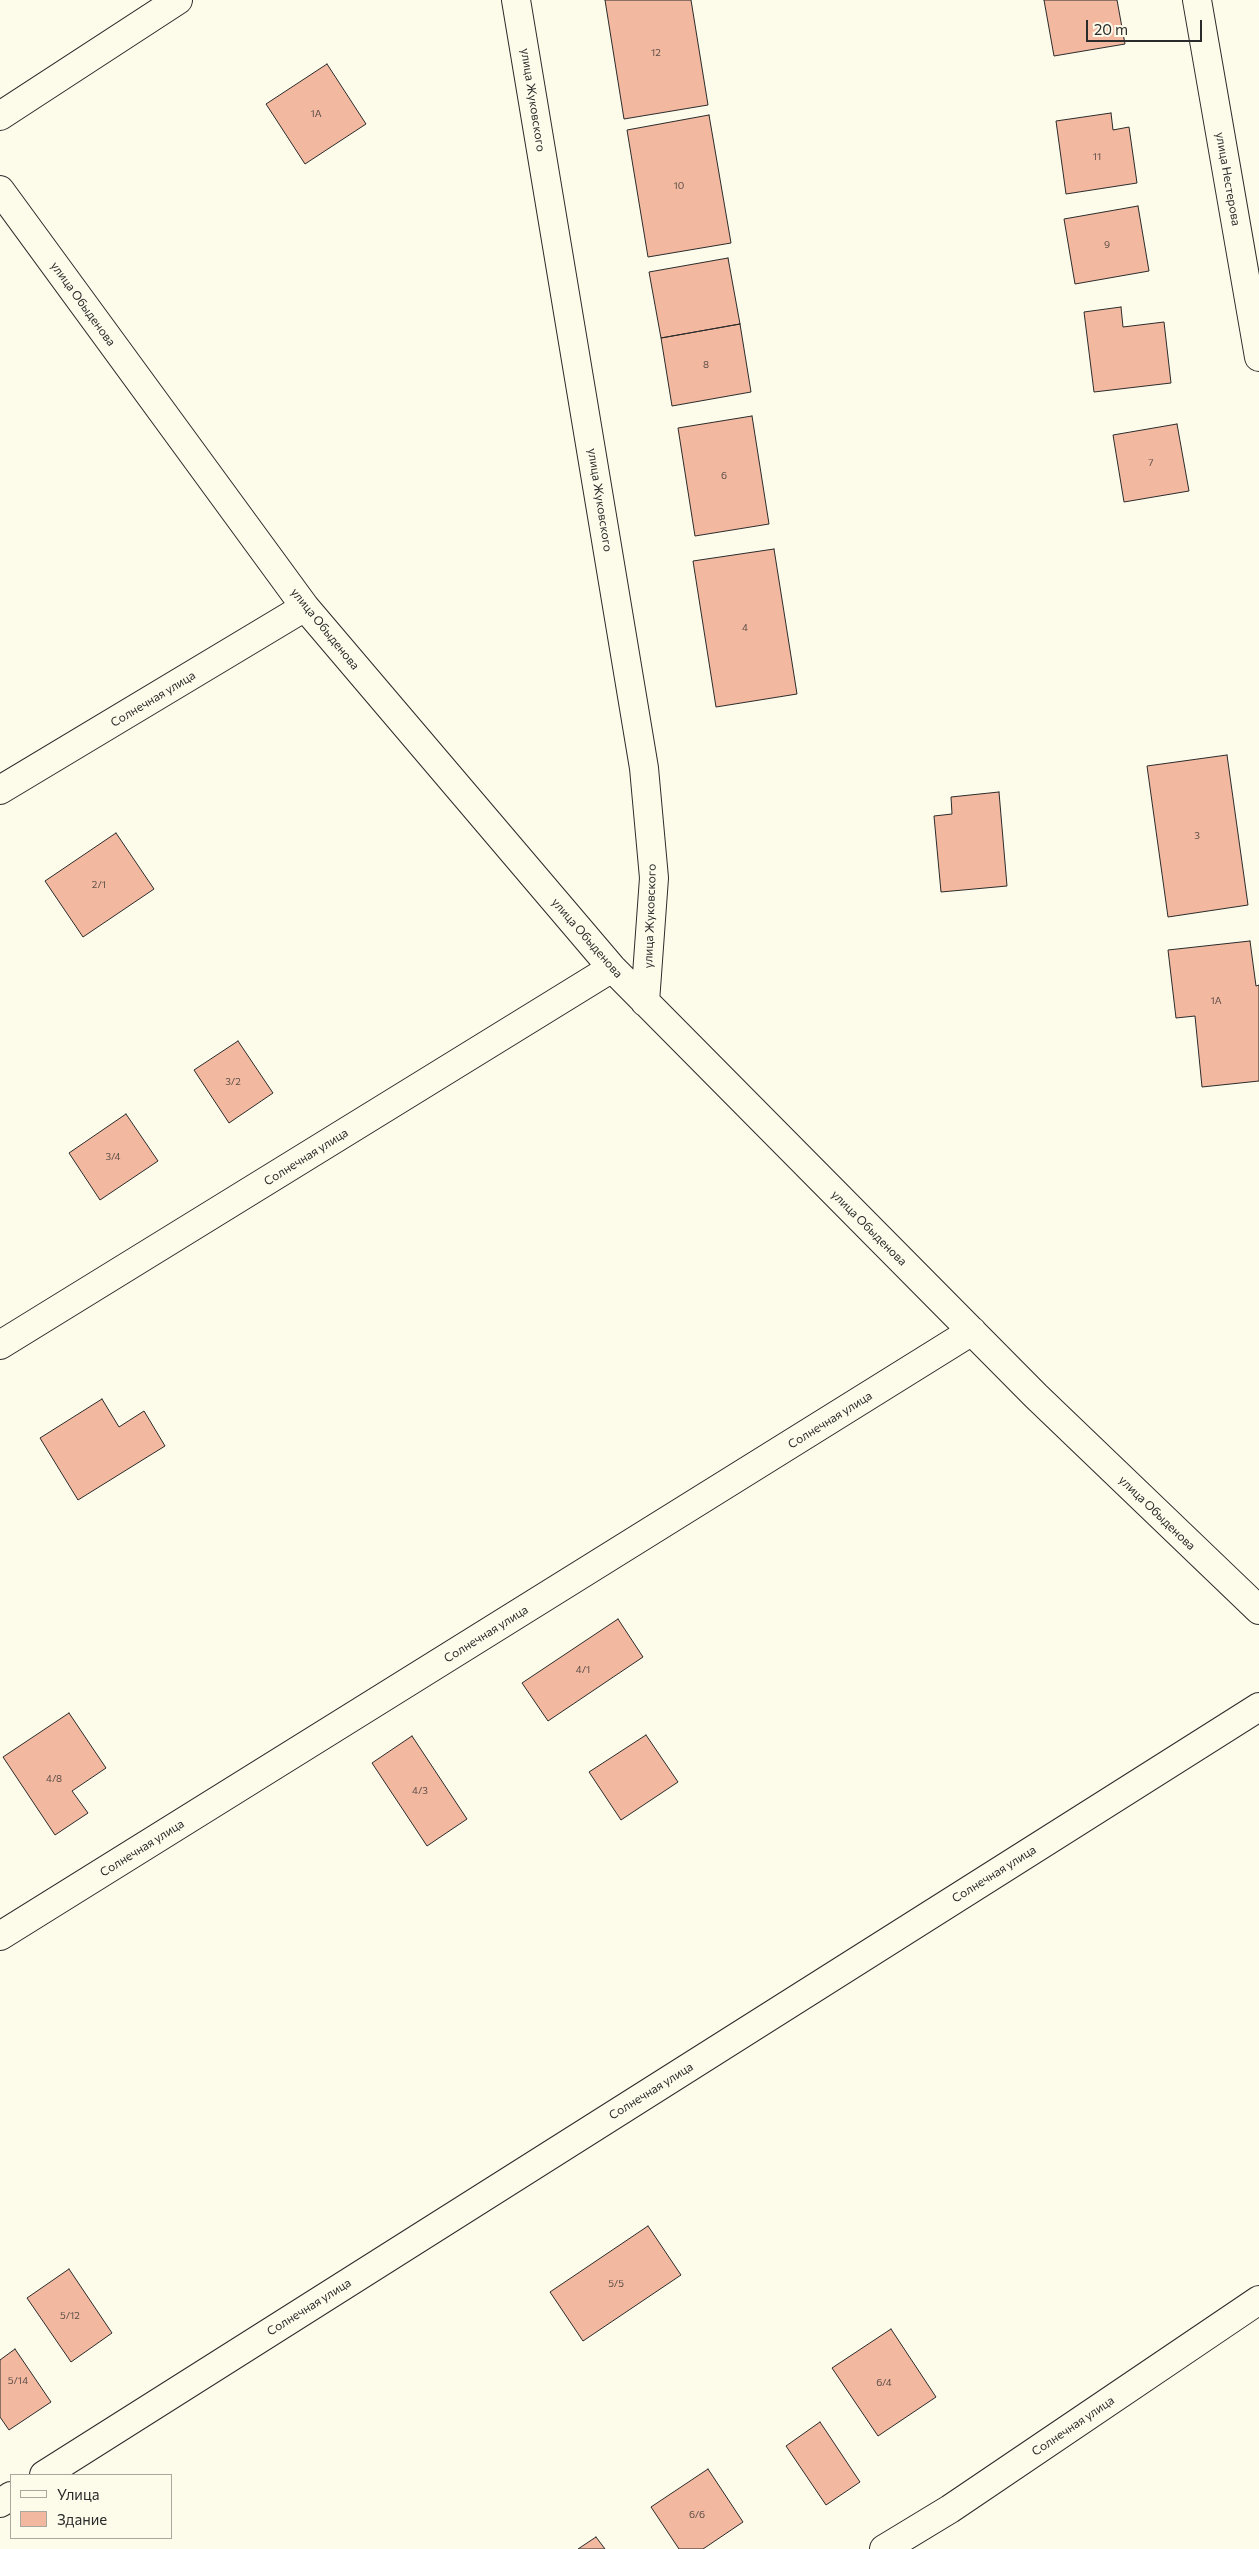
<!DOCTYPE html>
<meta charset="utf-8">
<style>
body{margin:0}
#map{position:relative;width:1259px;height:2549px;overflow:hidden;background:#fdfbea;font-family:Commissioner,sans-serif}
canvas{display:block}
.legend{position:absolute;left:10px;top:2474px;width:162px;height:65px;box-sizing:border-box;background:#fdfbea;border:1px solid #a9a89e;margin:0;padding:6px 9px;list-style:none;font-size:15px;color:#2b2b2b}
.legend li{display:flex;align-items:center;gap:10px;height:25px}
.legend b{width:25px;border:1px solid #a9a89e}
.scale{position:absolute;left:1086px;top:20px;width:116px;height:22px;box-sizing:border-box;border:2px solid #2b2b2b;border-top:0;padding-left:6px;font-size:15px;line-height:18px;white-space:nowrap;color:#2b2b2b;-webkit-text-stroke:4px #fdfbea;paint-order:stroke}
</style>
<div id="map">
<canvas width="1259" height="2549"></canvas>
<ul class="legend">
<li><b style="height:6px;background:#fdfbea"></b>Улица</li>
<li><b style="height:14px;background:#f2b8a0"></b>Здание</li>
</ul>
<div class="scale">20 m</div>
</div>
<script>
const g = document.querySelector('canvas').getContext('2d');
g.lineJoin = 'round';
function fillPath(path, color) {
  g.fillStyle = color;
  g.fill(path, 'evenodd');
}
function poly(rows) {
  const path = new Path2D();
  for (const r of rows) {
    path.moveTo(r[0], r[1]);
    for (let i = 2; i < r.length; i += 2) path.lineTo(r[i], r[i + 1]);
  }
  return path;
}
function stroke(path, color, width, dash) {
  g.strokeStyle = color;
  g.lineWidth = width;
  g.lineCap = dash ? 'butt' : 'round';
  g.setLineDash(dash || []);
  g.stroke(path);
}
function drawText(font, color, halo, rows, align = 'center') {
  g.font = font + ' Commissioner,sans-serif';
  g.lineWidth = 4;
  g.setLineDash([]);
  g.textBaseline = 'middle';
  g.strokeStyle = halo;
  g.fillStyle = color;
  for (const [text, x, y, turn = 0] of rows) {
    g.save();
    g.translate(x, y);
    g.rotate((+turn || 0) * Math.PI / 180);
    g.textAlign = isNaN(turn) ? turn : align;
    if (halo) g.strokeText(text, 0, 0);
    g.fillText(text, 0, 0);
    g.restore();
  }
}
const building = poly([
 [605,0,691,0,708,105,624,119,605,0],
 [1044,0,1117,0,1125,44,1054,56,1044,0],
 [327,64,366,124,305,164,266,104,327,64],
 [1111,113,1113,130,1129,127,1137,183,1066,194,1056,121,1111,113],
 [709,115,731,243,648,257,627,130,709,115],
 [1138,206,1149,271,1075,284,1064,219,1138,206],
 [728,258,740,324,661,338,649,272,728,258],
 [1121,307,1123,327,1164,322,1171,383,1094,392,1084,312,1121,307],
 [740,324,751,392,672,406,661,338,740,324],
 [752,416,769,524,695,536,678,428,752,416],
 [1177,424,1189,491,1124,502,1113,435,1177,424],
 [774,549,797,694,716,707,693,561,774,549],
 [1227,755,1248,905,1168,917,1147,766,1227,755],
 [999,792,1007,886,941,892,934,816,952,814,951,797,999,792],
 [116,833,154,889,83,937,45,881,116,833],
 [1250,941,1256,986,1259,985,1259,1081,1202,1087,1195,1016,1176,1018,1168,950,1250,941],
 [238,1041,273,1093,229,1123,194,1070,238,1041],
 [126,1114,158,1161,100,1200,69,1153,126,1114],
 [102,1399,119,1427,144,1411,165,1446,78,1500,40,1438,102,1399],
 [618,1619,643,1657,548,1721,522,1683,618,1619],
 [69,1713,106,1768,72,1791,88,1813,55,1835,3,1757,69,1713],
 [646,1735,678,1782,621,1820,589,1772,646,1735],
 [412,1736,467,1819,427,1846,372,1763,412,1736],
 [648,2226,681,2275,583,2341,550,2292,648,2226],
 [69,2269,112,2333,71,2362,27,2298,69,2269],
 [891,2329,936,2397,878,2436,832,2368,891,2329],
 [15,2349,51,2402,9,2430,0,2417,0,2360,15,2349],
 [820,2422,860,2482,826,2505,786,2446,820,2422],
 [708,2469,743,2522,703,2549,679,2549,651,2507,708,2469],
 [596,2537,605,2549,578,2549,596,2537]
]);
fillPath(building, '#f2b8a0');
stroke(building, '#2b2b2b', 1);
const street = poly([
 [516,0,644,768,654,878,645,1002],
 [1197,0,1259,357],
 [0,116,178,0],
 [0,190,305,607,612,968,1036,1396,1259,1610],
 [0,790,305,607],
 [0,1345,612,968],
 [0,1936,972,1331],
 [44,2475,1259,1707],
 [0,2503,11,2496],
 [884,2549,950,2509,1259,2300]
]);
stroke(street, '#2b2b2b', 30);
stroke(street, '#fdfbea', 28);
drawText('10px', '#5d4e48', null, [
 ["12",656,53],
 ["1А",316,114],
 ["11",1097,157],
 ["10",679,186],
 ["9",1107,245],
 ["8",706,365],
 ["7",1151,463],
 ["6",724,476],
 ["4",745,628],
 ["3",1197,836],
 ["2/1",99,885],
 ["1А",1216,1001],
 ["3/2",233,1082],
 ["3/4",113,1157],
 ["4/1",583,1670],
 ["4/8",54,1779],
 ["4/3",420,1791],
 ["5/5",616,2284],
 ["5/12",70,2316],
 ["5/14",18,2381],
 ["6/4",884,2383],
 ["6/6",697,2515]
]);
drawText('12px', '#2b2b2b', '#fdfbea', [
 ["улица Жуковского",533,100,81],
 ["улица Нестерова",1228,179,80],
 ["улица Обыденова",83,304,54],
 ["улица Жуковского",600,500,81],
 ["улица Обыденова",325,629,51],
 ["Солнечная улица",153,699,-31],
 ["улица Жуковского",650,916,-88],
 ["улица Обыденова",587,938,49],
 ["Солнечная улица",306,1157,-32],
 ["улица Обыденова",869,1228,45],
 ["Солнечная улица",830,1420,-32],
 ["улица Обыденова",1157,1513,44],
 ["Солнечная улица",486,1634,-32],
 ["Солнечная улица",142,1848,-32],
 ["Солнечная улица",994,1874,-32],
 ["Солнечная улица",651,2091,-32],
 ["Солнечная улица",309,2307,-32],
 ["Солнечная улица",1073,2426,-34]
]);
</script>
